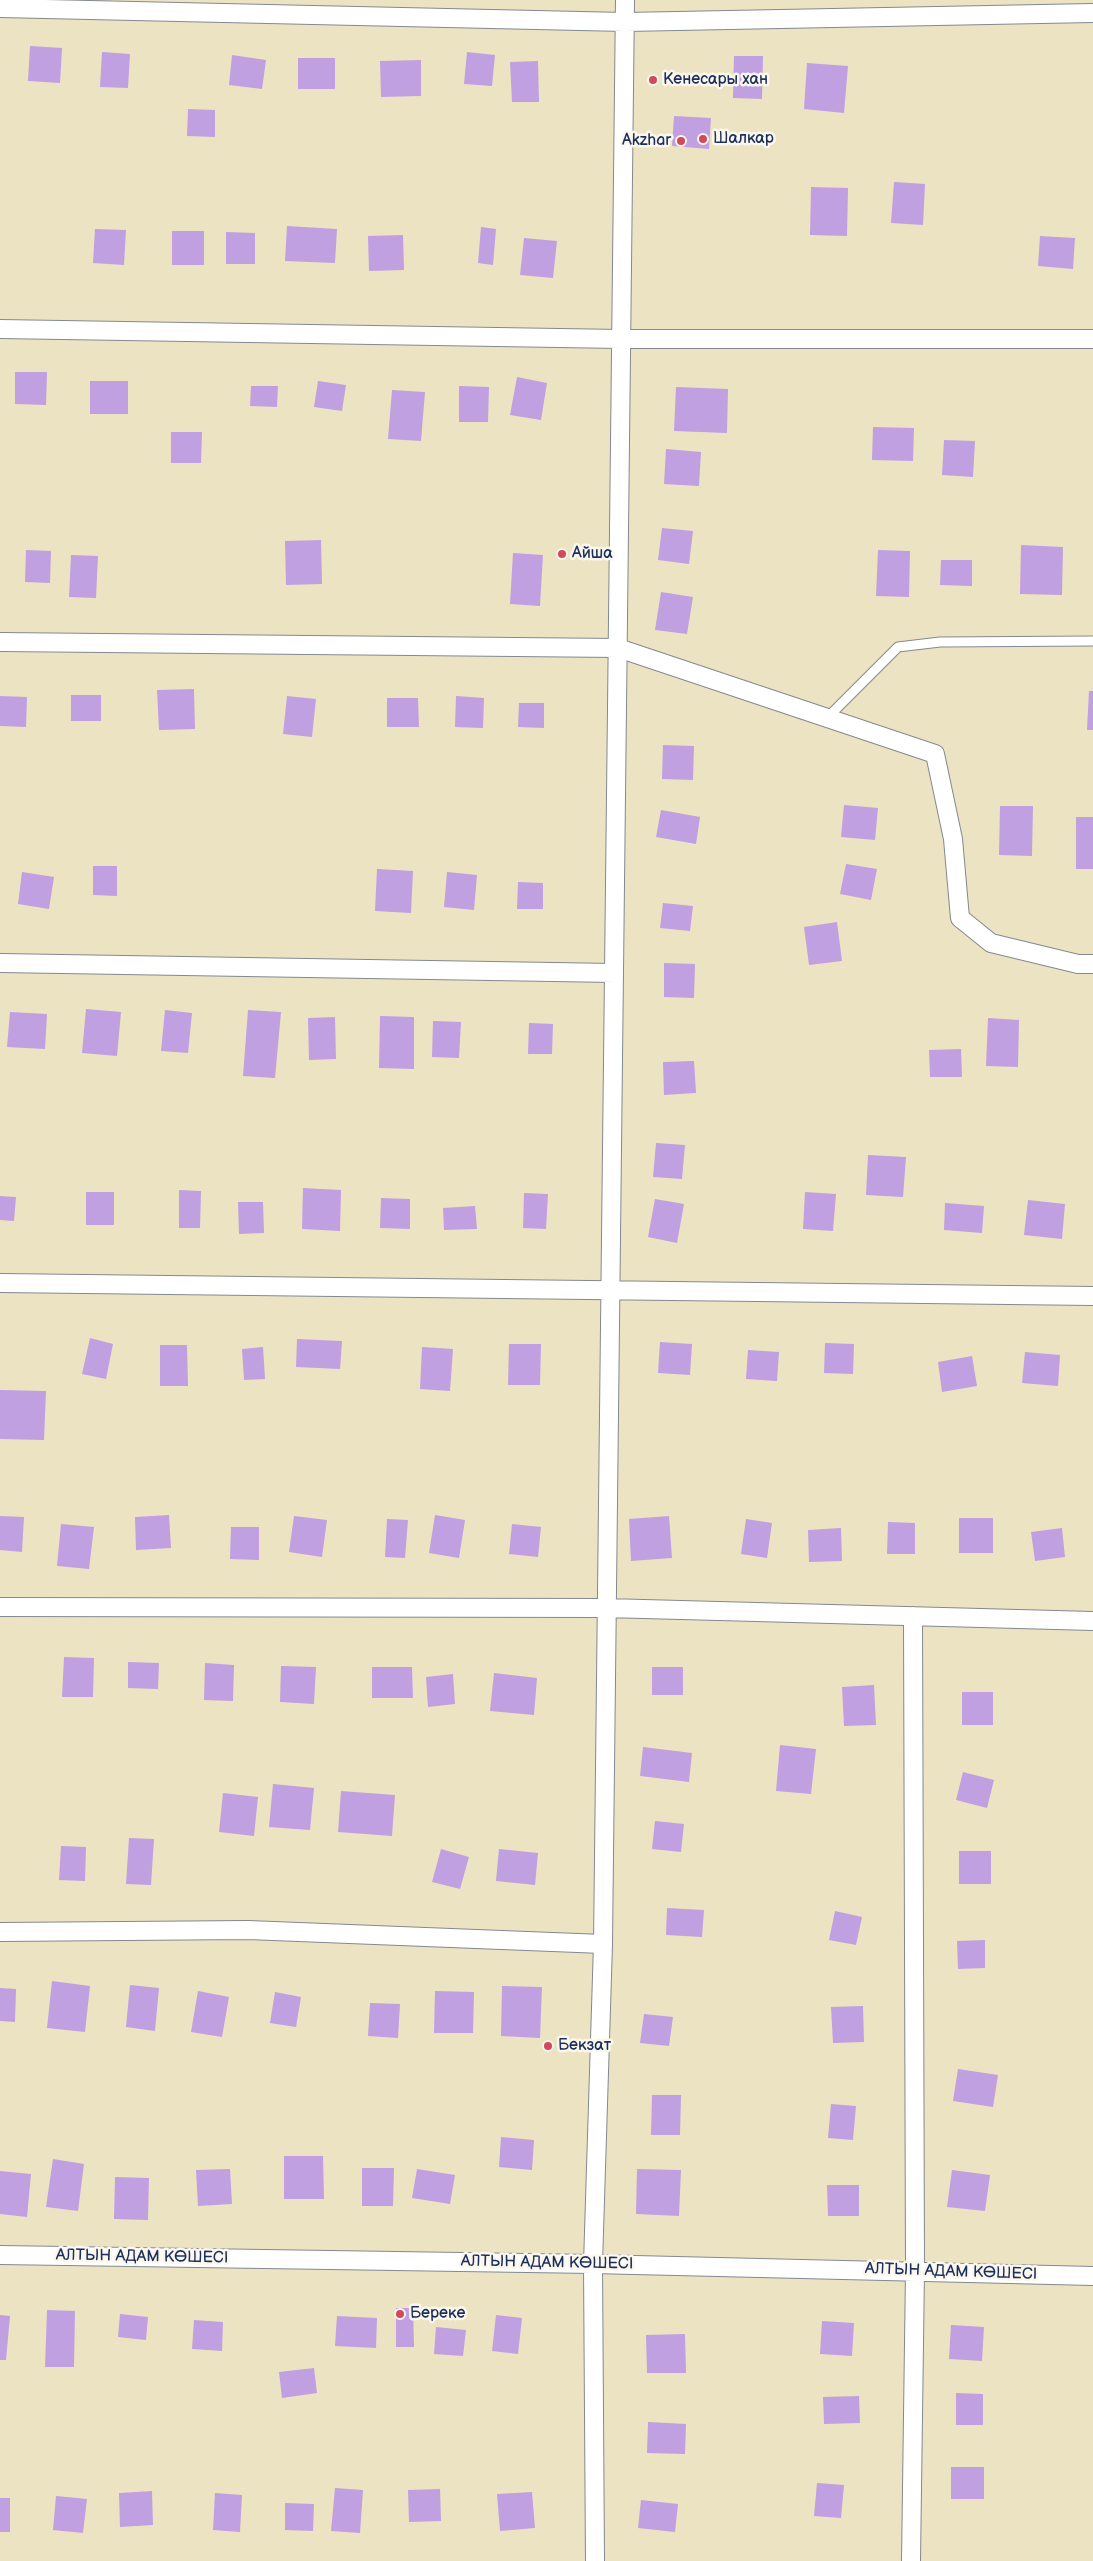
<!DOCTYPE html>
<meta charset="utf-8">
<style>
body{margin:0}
canvas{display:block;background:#ebe3c2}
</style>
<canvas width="1093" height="2561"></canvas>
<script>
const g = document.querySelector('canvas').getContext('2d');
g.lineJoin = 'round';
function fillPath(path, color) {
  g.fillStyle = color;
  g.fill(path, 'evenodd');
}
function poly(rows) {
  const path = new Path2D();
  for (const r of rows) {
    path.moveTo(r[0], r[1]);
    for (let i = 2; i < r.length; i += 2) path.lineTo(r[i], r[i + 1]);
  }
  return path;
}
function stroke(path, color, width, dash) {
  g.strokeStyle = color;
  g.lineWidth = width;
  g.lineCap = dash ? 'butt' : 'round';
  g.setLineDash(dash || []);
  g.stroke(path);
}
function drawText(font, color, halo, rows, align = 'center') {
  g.font = font + ' "Balsamiq Sans",sans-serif';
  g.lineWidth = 5;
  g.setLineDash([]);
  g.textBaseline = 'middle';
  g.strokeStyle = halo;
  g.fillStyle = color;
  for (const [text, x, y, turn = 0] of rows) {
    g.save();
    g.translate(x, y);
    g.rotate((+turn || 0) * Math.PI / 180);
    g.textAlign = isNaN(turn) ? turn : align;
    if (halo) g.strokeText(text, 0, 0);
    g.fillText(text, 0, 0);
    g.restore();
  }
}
fillPath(poly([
 [30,46,62,48,60,83,28,81],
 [102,52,130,54,128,88,100,87],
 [467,52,495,55,492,86,464,84],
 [232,55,266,60,262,89,229,85],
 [734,56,763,56,762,99,733,98],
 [298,58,335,58,335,89,298,89],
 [421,60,421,96,381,97,380,61],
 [538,61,539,102,512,102,510,62],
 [807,63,848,66,844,113,804,109],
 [188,109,215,110,215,137,187,136],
 [674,116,711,118,709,149,672,146],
 [894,182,925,184,923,225,891,223],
 [811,187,848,188,847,236,810,235],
 [287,226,337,229,335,263,285,261],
 [481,227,496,229,493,265,478,263],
 [95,229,126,230,124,265,93,263],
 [172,231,204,231,204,265,172,265],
 [226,232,255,233,255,264,226,264],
 [403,235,404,270,369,271,368,236],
 [1040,236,1075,238,1073,269,1038,266],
 [524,238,557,241,553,278,520,275],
 [15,372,47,372,46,405,15,404],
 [517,377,547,383,541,420,510,415],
 [90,381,128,381,128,414,90,414],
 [318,381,346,385,342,411,314,407],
 [251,386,278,386,277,407,250,406],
 [459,386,489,387,488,422,459,422],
 [676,387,728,389,727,433,674,431],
 [392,390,425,392,421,441,388,439],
 [873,427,914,428,913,461,872,460],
 [171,432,202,432,201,463,171,463],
 [944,440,975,441,973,477,942,475],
 [666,449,701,452,699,486,664,484],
 [662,528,693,531,689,564,658,560],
 [321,540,322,584,286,585,285,541],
 [1021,545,1063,547,1062,595,1020,594],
 [26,550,51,551,50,583,25,582],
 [878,550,910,551,909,597,876,596],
 [513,553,543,555,540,606,510,604],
 [71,555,98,556,96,598,69,597],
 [941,560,972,560,972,586,940,585],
 [661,592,693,597,687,634,655,630],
 [194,689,195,729,159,730,157,690],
 [1089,691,1093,691,1093,730,1087,730],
 [71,695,101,695,101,721,71,721],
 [0,696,27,697,26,727,0,726],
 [287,696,316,699,312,737,283,734],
 [456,696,484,698,483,728,455,727],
 [387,698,418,698,419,727,387,727],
 [519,703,544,703,544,728,518,727],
 [663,745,694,746,693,780,662,779],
 [844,805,878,808,875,840,841,837],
 [1000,806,1033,806,1032,856,999,855],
 [661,810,700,817,696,844,656,837],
 [1076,817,1093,817,1093,869,1076,869],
 [846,864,877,869,871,900,840,894],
 [93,866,117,866,117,896,93,895],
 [377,869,413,871,411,913,375,911],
 [22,872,54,877,49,909,18,904],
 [447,872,477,875,474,910,444,907],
 [518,882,543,883,543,909,517,909],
 [663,903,693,906,690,931,660,928],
 [837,922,842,961,809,965,804,927],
 [664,963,695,964,694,998,664,997],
 [86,1009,121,1012,117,1056,82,1053],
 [165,1010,192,1013,188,1053,161,1051],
 [248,1010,281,1012,275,1078,243,1076],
 [10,1012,47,1014,45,1049,7,1047],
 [380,1016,414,1017,414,1069,379,1068],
 [335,1017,336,1059,309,1060,308,1018],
 [988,1018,1019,1020,1018,1067,986,1066],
 [433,1021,461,1022,459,1058,432,1057],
 [529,1023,553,1024,552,1054,528,1054],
 [961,1049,962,1077,930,1077,929,1050],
 [694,1061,696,1093,664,1095,663,1062],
 [656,1143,685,1145,682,1179,653,1177],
 [868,1155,906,1157,903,1197,866,1195],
 [303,1188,341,1190,340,1231,302,1229],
 [179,1190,201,1191,200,1228,179,1228],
 [86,1192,114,1192,114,1225,86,1225],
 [805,1192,836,1194,833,1231,803,1229],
 [524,1193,548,1194,546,1229,523,1228],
 [0,1196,16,1197,14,1221,0,1220],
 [381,1198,410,1199,410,1229,380,1228],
 [655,1199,684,1204,677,1243,648,1237],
 [1028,1200,1065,1204,1062,1239,1024,1235],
 [238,1202,263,1202,264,1233,239,1234],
 [945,1203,984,1206,982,1233,944,1230],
 [475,1206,477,1229,444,1230,443,1208],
 [90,1338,113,1344,106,1379,82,1374],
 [297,1339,342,1341,340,1369,296,1367],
 [660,1342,692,1344,690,1375,658,1373],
 [825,1343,854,1344,853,1374,824,1373],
 [509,1344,541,1344,540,1385,508,1385],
 [160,1345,187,1345,188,1386,160,1386],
 [263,1347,265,1379,244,1380,242,1349],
 [422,1347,453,1349,450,1391,420,1389],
 [748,1350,779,1352,777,1381,746,1379],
 [1025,1352,1060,1355,1058,1386,1022,1383],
 [972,1356,977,1386,942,1392,938,1362],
 [0,1390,46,1391,44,1440,0,1439],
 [169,1515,171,1548,136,1550,135,1517],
 [435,1515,465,1520,459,1558,429,1553],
 [0,1516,24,1517,22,1552,0,1550],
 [294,1516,327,1520,322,1557,289,1552],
 [669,1516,672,1558,631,1561,629,1519],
 [959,1518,993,1518,993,1553,959,1553],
 [387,1519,408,1520,405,1558,385,1557],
 [746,1519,772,1523,767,1558,741,1554],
 [888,1522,915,1523,915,1554,887,1554],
 [61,1524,94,1527,89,1569,57,1566],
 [512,1524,541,1527,538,1557,509,1554],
 [231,1527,259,1527,259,1560,230,1559],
 [841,1528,842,1561,809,1562,808,1530],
 [1062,1528,1065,1557,1035,1561,1031,1532],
 [64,1657,94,1658,93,1697,62,1697],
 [128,1662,159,1663,158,1689,128,1688],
 [205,1663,234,1665,233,1701,204,1700],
 [281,1666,316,1667,314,1704,280,1702],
 [372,1667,412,1667,413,1698,372,1698],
 [652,1667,683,1667,683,1695,652,1695],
 [494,1673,537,1678,534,1715,490,1711],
 [453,1674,455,1704,428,1707,426,1677],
 [874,1685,876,1725,844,1726,842,1687],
 [962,1692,993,1692,993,1725,962,1725],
 [780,1745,816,1749,811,1794,776,1791],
 [643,1747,692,1753,689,1782,640,1776],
 [963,1772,994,1780,987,1808,956,1800],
 [273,1784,314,1788,310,1830,269,1827],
 [341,1791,395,1795,392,1836,338,1832],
 [223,1793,258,1797,254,1836,219,1832],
 [655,1821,684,1824,681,1852,652,1849],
 [129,1838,154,1839,151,1885,126,1884],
 [61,1846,86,1847,85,1881,59,1880],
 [441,1849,469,1857,460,1889,432,1882],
 [499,1849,538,1853,535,1885,496,1881],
 [959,1851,991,1851,991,1884,959,1884],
 [667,1908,704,1910,702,1937,666,1935],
 [835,1911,862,1917,856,1945,829,1940],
 [985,1940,985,1968,958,1969,957,1941],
 [52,1981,90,1986,85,2032,47,2028],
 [130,1985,159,1988,155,2031,126,2027],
 [502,1986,542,1987,540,2038,501,2036],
 [0,1988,16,1989,15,2022,0,2021],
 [198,1991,229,1997,222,2037,191,2032],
 [435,1991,474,1992,473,2033,434,2033],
 [275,1992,301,1997,296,2027,270,2023],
 [370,2003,400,2004,398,2038,368,2036],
 [863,2006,864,2042,833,2043,831,2007],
 [644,2014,673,2017,669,2046,640,2043],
 [958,2069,998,2075,993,2107,953,2101],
 [652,2095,681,2095,680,2135,651,2135],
 [831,2104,856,2106,853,2140,828,2138],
 [501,2137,534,2140,532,2170,499,2167],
 [284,2156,323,2156,324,2199,284,2199],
 [53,2159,84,2164,78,2211,46,2207],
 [362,2168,394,2168,393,2206,362,2206],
 [230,2169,232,2204,198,2206,196,2170],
 [417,2169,455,2175,450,2204,412,2198],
 [637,2169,681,2170,679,2216,636,2214],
 [952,2170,990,2175,985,2211,947,2207],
 [0,2171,31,2174,27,2217,0,2214],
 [115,2177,149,2178,148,2220,114,2219],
 [827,2185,859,2185,859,2216,828,2216],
 [396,2308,413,2308,414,2347,396,2347],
 [47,2310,75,2311,74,2367,45,2367],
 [120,2314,148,2317,146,2340,118,2337],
 [0,2315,10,2316,6,2360,0,2360],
 [496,2315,522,2318,518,2354,492,2351],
 [337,2316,377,2318,376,2348,335,2346],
 [194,2320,223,2322,222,2351,192,2349],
 [822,2321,854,2323,852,2356,820,2354],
 [951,2325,984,2327,982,2361,949,2359],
 [436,2327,466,2330,463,2356,434,2354],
 [685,2334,686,2373,647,2373,646,2335],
 [314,2368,317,2393,282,2398,279,2372],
 [956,2393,983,2394,983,2425,956,2425],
 [859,2396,860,2423,824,2424,823,2397],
 [648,2422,686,2424,685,2454,647,2453],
 [951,2467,984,2467,984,2499,951,2499],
 [817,2483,844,2485,841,2518,814,2516],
 [335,2488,363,2490,360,2533,331,2531],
 [440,2489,441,2521,409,2522,408,2490],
 [152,2491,153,2525,120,2527,119,2493],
 [532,2492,535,2528,500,2531,497,2494],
 [215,2493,242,2495,240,2532,213,2530],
 [56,2496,87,2499,83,2533,53,2530],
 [0,2498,10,2498,10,2532,0,2532],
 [641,2500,678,2504,675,2532,638,2528],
 [285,2503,314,2504,313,2531,285,2530]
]), '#c0a0e1');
const service = poly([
 [827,718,898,647,940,642,1093,641]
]);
const minor = poly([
 [0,8,625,22,1093,13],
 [0,329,621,339,1093,339],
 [0,642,618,648,935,754,953,839,960,918,991,943,1078,964,1093,964],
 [0,963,614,973],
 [0,1283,1093,1296],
 [0,1607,606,1608,1093,1621],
 [0,1932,248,1930,603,1944],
 [0,2255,593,2264,1093,2276],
 [595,2561,593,2264,603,1944,625,0],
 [911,2561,915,2271,913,1616]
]);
stroke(service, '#838990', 11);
stroke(minor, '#838990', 20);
stroke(service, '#fff', 9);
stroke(minor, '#fff', 18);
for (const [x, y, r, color] of [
 [653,80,5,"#d1495b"],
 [703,139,5,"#d1495b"],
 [681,141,5,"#d1495b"],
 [562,554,5,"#d1495b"],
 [548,2046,5,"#d1495b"],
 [400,2314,5,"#d1495b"]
]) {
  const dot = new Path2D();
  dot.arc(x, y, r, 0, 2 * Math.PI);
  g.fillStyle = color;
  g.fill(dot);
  stroke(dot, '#fbf7ec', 2);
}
drawText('16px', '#1b2f5e', '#fbf7ec', [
 ["Кенесары хан",663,80],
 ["Шалкар",713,139],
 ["Akzhar",671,141,"right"],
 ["Айша",572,554],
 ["Бекзат",558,2046],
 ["Береке",410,2314]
], 'left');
drawText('16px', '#1b2f5e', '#fbf7ec', [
 ["АЛТЫН АДАМ КӨШЕСІ",142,2257,1],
 ["АЛТЫН АДАМ КӨШЕСІ",547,2263,1],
 ["АЛТЫН АДАМ КӨШЕСІ",951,2272,2]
]);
</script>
